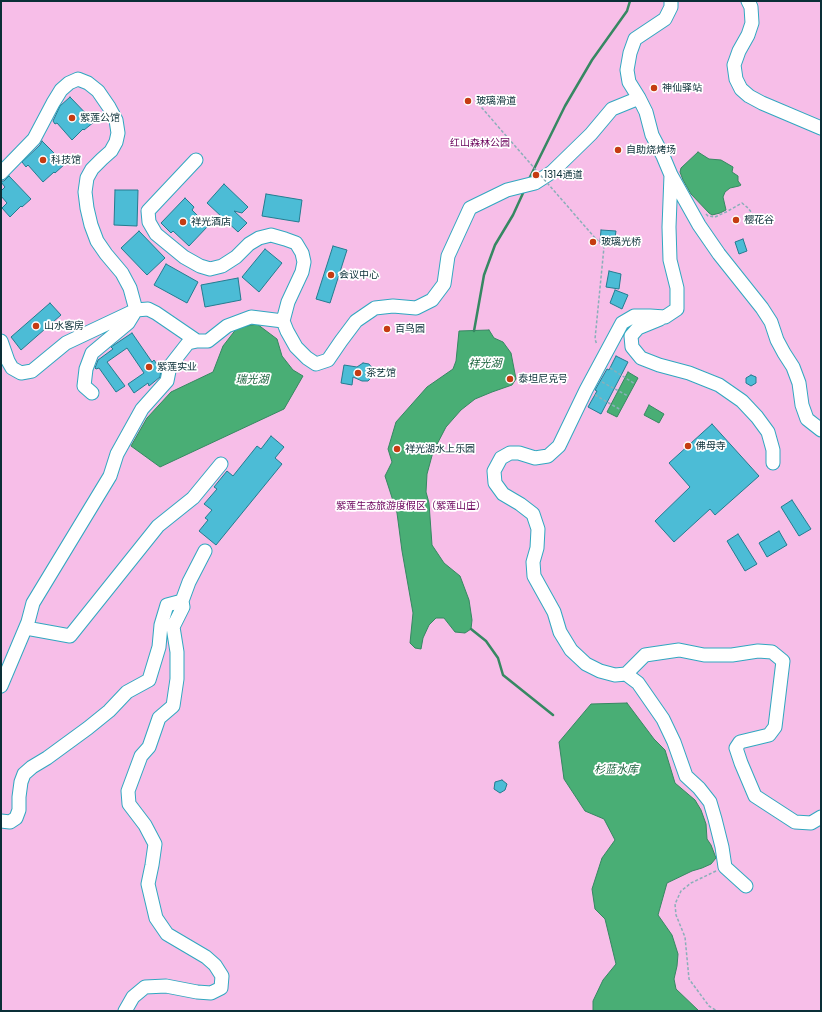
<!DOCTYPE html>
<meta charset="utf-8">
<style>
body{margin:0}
#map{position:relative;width:822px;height:1012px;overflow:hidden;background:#c9f0fb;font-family:Poppins,sans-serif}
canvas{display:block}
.frame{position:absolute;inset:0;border:2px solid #0a2f37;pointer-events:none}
</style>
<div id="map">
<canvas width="822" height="1012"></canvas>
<div class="frame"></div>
</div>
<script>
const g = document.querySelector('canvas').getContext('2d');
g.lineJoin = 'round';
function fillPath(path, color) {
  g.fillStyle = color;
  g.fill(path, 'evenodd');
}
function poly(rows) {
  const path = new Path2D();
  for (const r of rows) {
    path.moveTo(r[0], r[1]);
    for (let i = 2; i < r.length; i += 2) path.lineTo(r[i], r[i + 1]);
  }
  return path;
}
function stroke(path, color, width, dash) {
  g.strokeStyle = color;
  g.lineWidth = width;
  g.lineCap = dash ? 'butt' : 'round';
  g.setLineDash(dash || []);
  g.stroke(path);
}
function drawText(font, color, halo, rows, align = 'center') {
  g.font = font + ' Poppins,"Noto Sans SC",sans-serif';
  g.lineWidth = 3.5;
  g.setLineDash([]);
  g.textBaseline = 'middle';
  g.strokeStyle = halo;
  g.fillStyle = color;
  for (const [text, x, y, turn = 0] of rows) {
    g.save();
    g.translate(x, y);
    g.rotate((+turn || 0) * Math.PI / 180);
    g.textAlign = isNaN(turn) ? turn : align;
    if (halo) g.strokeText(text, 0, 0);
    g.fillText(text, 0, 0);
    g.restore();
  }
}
fillPath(poly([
 [1,1,821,1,821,1011,1,1011]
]), '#f7bee8');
const water = poly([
 [698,152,709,159,721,160,733,167,732,172,738,176,738,181,741,185,739,186,730,188,725,192,723,197,726,210,720,213,712,215,709,213,691,194,683,180,680,172,681,168,698,152],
 [257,324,277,339,282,356,293,370,303,376,284,409,160,467,131,446,147,418,171,392,213,372,223,346,237,328,257,324],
 [489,330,494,338,503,342,511,353,516,379,512,385,492,392,475,399,461,410,446,427,433,452,427,474,426,492,429,503,432,545,444,563,460,576,469,600,472,620,471,629,465,633,455,632,444,618,436,618,429,625,423,638,421,649,415,648,410,643,413,613,402,551,397,513,385,476,392,462,388,449,396,422,427,387,453,369,456,361,459,331,489,330],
 [628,372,638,378,617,417,607,412,628,372],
 [649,405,664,414,659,423,644,415,649,405],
 [627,703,654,739,665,750,675,783,695,800,701,810,706,824,707,839,711,845,716,858,711,864,702,868,692,871,667,883,658,915,672,935,678,954,677,966,674,979,676,989,699,1011,593,1011,593,1001,603,980,616,964,605,919,595,909,592,889,602,858,615,840,604,819,585,811,564,779,559,742,591,704,627,703]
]);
fillPath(water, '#49ae75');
stroke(water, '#368862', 1);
stroke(poly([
 [529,179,565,106,592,60,627,11,630,1],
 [474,331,484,275,495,245,513,215,524,191],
 [471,629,486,641,498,658,503,675,553,715]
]), '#368862', 2.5);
const building = poly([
 [70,97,94,122,84,130,83,129,72,140,57,123,55,124,53,121,60,106,70,97],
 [42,141,65,164,55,173,54,172,43,182,28,165,26,167,22,162,40,145,42,141],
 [9,176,31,199,22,207,21,206,10,217,2,208,7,203,1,196,1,191,5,187,1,182,1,181,4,181,9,176],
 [224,184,248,207,242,213,234,211,247,223,238,232,207,203,224,184],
 [115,190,138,190,137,226,114,225,115,190],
 [266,194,302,200,299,222,262,216,266,194],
 [185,198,194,207,192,210,208,226,189,246,173,231,171,233,161,223,185,198],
 [601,230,616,231,614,244,600,242,601,230],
 [139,231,165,258,147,275,121,248,139,231],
 [743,239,747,251,739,254,735,242,743,239],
 [333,246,347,250,330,303,316,299,333,246],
 [265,249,282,263,259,292,242,277,265,249],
 [166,264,198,282,187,303,154,285,166,264],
 [609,271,621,274,619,289,606,287,609,271],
 [238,278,241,300,205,307,201,285,238,278],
 [615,290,628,295,622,309,610,303,615,290],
 [50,303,61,315,21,350,11,337,50,303],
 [132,333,152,362,154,360,161,370,160,377,149,386,148,383,134,393,128,384,144,373,127,348,107,362,125,386,116,392,99,368,96,369,95,368,98,360,113,349,111,347,132,333],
 [616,356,628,362,601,414,588,407,597,391,595,390,607,369,609,370,616,356],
 [363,363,369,364,373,369,373,374,370,379,368,381,362,381,353,377,352,385,341,383,344,365,357,367,363,363],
 [751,375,756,377,756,383,751,386,746,383,746,378,751,375],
 [712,424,759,476,715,515,710,509,674,542,655,521,690,487,669,463,712,424],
 [271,436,284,447,275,458,282,464,216,545,199,531,208,520,205,518,212,510,204,504,217,489,214,487,227,471,233,476,257,446,261,449,271,436],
 [792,500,811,529,799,536,781,507,792,500],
 [779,531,787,545,767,557,759,543,779,531],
 [738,534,757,564,745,571,727,541,738,534],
 [502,780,507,784,505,790,500,793,494,789,495,782,502,780]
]);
fillPath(building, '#4cbcd6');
stroke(building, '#247c90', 1);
const minor = poly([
 [671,1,671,7,665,19,635,39,630,53,627,70,629,82,639,98,646,112,652,135,663,156,671,175,699,225,719,254,762,308,771,322,777,340,784,353,793,367,799,383,802,405,807,419,821,430],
 [748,1,751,7,752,23,748,35,739,51,734,65,736,79,741,89,749,96,762,103,821,128],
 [196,160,148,211,149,222,156,234,184,257,200,266,210,269,222,266,236,257,249,244,259,238,271,235,285,239,296,243,302,253,304,262,302,272,288,302,283,321,287,331,296,347,307,358,316,364,328,360,341,341,356,321,375,308,393,306,416,308,432,300,444,284,448,256,470,208,507,190,535,183,552,172,591,134,612,109,639,98],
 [1,173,34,139,53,103,61,90,69,83,78,79,88,83,98,91,109,107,116,120,118,133,116,142,111,151,102,159,92,169,87,178,85,192,87,208,91,225,97,241,106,254,122,273,130,288,136,310,128,323,92,353,86,369,84,386,92,393],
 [671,175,669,227,670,260,677,288,677,309,665,317,650,316,634,316,622,323,586,390,559,446,548,456,535,458,519,453,510,453,501,458,494,471,495,483,503,494,520,504,533,514,538,529,537,548,533,562,534,576,554,612,560,632,571,650,586,664,600,671,615,675,626,674,645,655,679,650,704,655,732,655,758,651,772,652,783,661,775,727,769,735,740,742,736,748,741,763,755,796,795,822,811,823,821,817],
 [660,319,638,328,631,336,632,347,641,358,659,365,689,373,719,385,742,401,757,417,768,432,773,450,773,463],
 [1,341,8,361,12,368,21,373,32,371,66,343,136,310,148,309,156,313,197,341],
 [26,628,70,636,158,526,193,498,221,464],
 [626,674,638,683,663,719,674,742,686,776,699,788,710,802,715,819,722,847,725,867,746,886],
 [1,686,28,622,33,603,110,476,117,454,142,409,167,381,170,366,188,343,197,341,208,341,227,326,251,317,283,321],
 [1,821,10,822,16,818,19,810,19,797,21,782,24,774,32,767,47,758,88,728,109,711,127,692,149,680,159,647,161,625,167,605,182,601,189,582,205,551],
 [125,1011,133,997,145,987,166,986,197,992,211,993,221,988,222,976,215,965,206,957,167,934,156,918,148,884,152,865,155,844,145,825,129,804,128,791,141,756,149,747,159,718,173,706,177,679,177,652,173,627,183,607,182,601]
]);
stroke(minor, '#31a7c0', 15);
stroke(poly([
 [706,214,708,216,715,217,726,212,742,203,748,208,755,217],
 [596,239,604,247,595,339,597,345],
 [610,368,635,384],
 [602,382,628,396],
 [595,395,621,410],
 [716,871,691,883,681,891,675,904,676,915,685,937,689,979,709,1006,717,1011]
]), '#89afb9', 1.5, [3, 2]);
stroke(minor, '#fff', 13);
stroke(poly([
 [475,100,596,239]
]), '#89afb9', 1.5, [3, 2]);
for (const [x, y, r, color] of [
 [654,88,4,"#c53c12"],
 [468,101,4,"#c53c12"],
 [72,118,4,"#c53c12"],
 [618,150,4,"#c53c12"],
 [43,160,4,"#c53c12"],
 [536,175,4,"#c53c12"],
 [736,220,4,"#c53c12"],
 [183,222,4,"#c53c12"],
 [593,242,4,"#c53c12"],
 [331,275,4,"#c53c12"],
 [36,326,4,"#c53c12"],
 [387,329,4,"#c53c12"],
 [149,367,4,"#c53c12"],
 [358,373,4,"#c53c12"],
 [510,379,4,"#c53c12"],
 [688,446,4,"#c53c12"],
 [397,449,4,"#c53c12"]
]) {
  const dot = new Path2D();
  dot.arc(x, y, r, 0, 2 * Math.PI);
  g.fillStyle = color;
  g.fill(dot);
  stroke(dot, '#fff', 1.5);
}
drawText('10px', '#0a2f37', '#fff', [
 ["神仙驿站",662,88],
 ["玻璃滑道",476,101],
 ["紫莲公馆",80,118],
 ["自助烧烤场",626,150],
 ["科技馆",51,160],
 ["1314通道",544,175],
 ["樱花谷",744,220],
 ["祥光酒店",191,222],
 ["玻璃光桥",601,242],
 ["会议中心",339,275],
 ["山水客房",44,326],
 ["百鸟园",395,329],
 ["紫莲实业",157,367],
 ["茶艺馆",366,373],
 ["泰坦尼克号",518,379],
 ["佛母寺",696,446],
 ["祥光湖水上乐园",405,449]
], 'left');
drawText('10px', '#6b035c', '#fff', [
 ["红山森林公园",480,143],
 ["紫莲生态旅游度假区（紫莲山庄）",411,506]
]);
drawText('italic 11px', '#1b633d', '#fff', [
 ["祥光湖",485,364],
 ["瑞光湖",252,380],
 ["杉蓝水库",616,770]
]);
</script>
